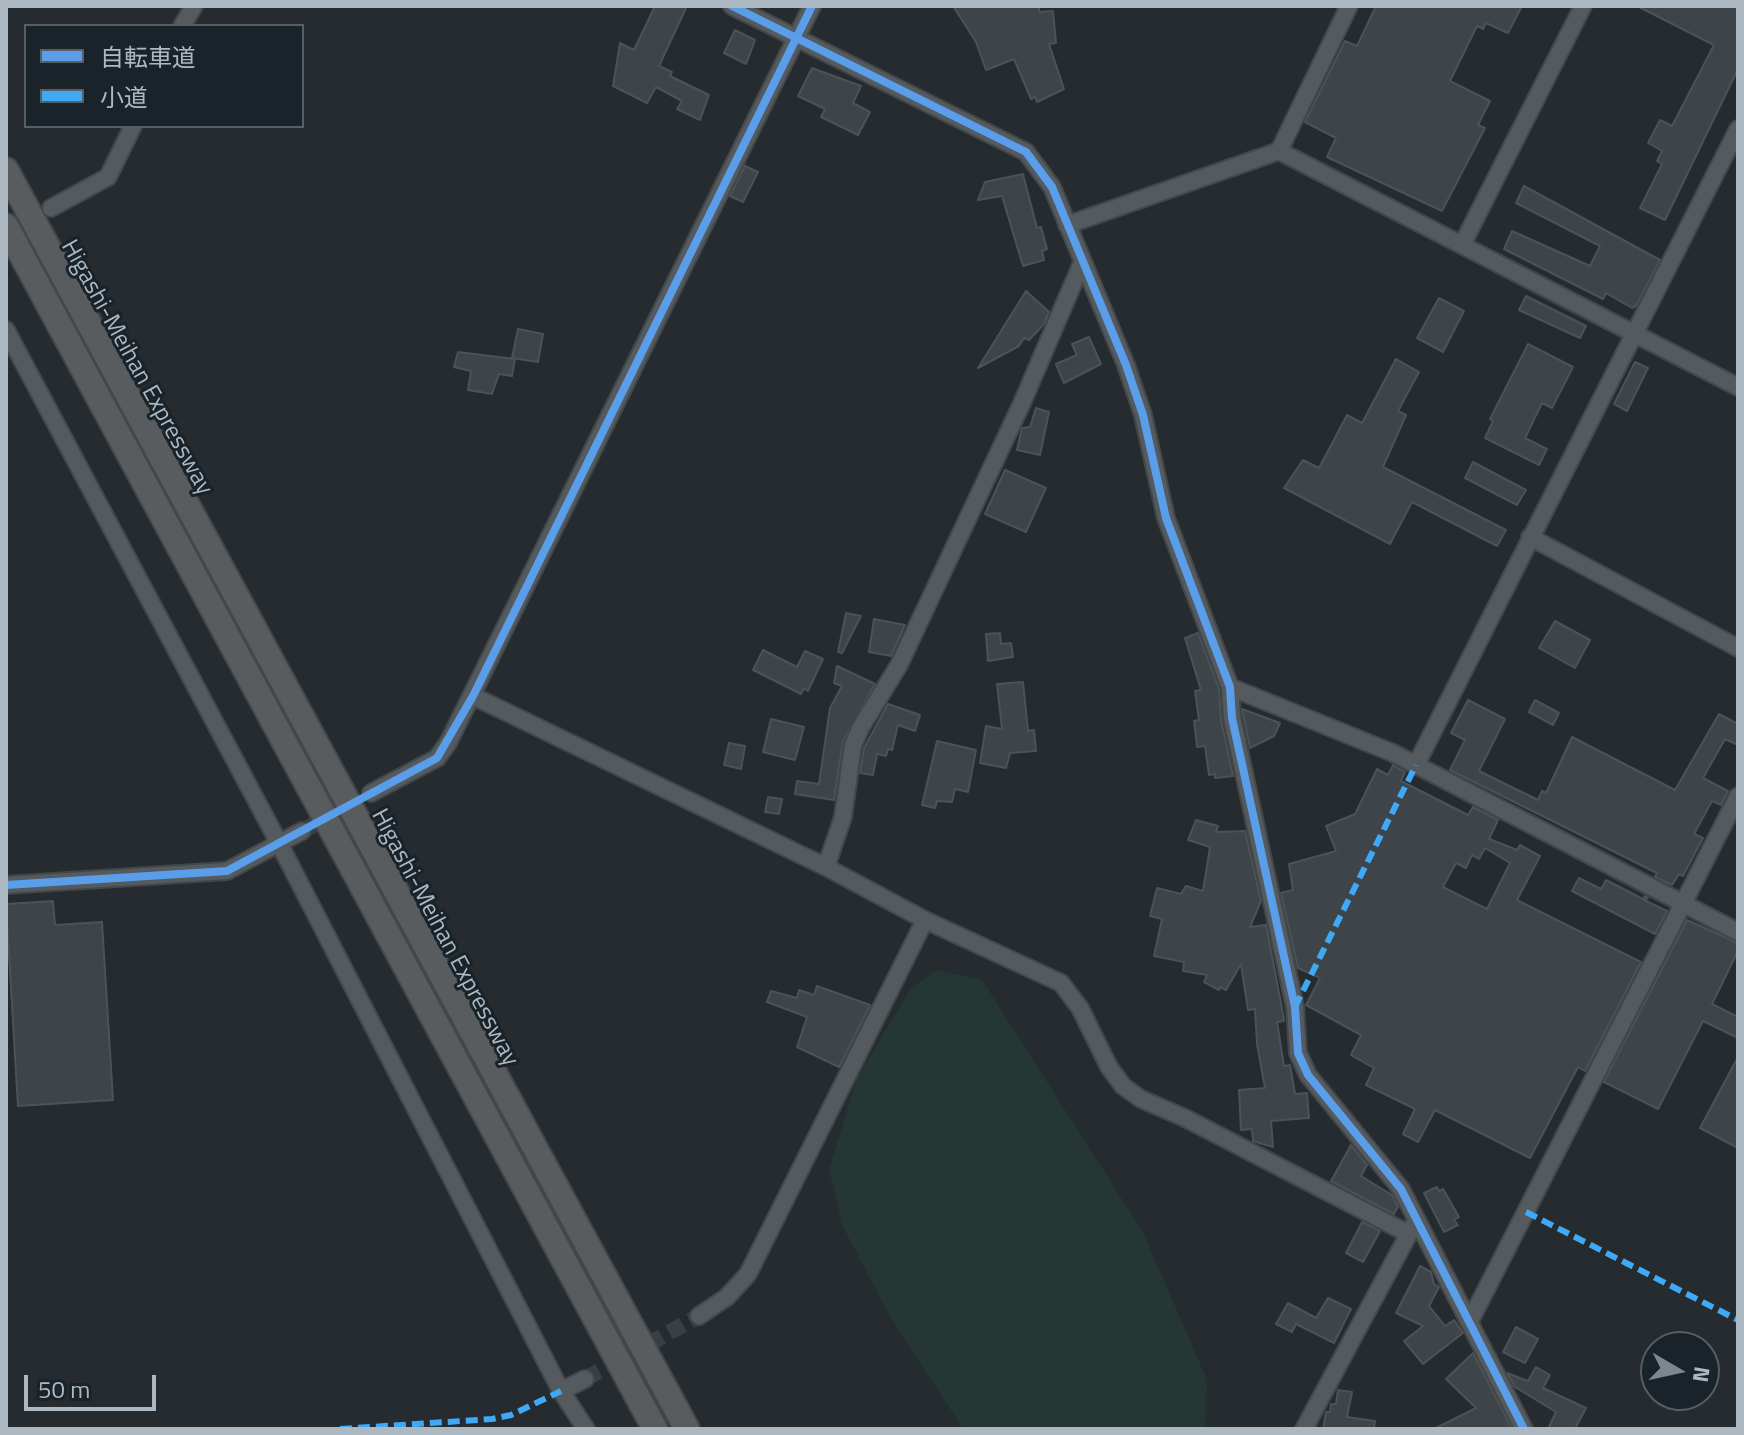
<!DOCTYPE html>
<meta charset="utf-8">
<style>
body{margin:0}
#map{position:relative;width:1744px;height:1435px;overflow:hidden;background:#252b2f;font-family:"Titillium Web","Noto Sans JP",sans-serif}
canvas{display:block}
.frame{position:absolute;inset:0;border:8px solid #adb9c2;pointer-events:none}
.legend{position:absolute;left:24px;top:24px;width:280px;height:104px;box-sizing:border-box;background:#192329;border:2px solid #545f66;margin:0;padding:10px 14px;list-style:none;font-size:24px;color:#adb9c2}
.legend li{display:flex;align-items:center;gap:16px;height:40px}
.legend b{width:40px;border:2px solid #545f66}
.north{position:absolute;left:1640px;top:1331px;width:80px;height:80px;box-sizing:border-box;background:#192329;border:2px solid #545f66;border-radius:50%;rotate:99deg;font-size:22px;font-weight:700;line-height:32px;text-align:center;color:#adb9c2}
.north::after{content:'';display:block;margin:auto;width:28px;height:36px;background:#7d878f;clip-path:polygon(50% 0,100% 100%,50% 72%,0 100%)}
.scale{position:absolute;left:24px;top:1375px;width:132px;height:36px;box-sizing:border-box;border:4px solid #adb9c2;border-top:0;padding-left:10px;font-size:24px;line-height:28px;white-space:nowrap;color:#adb9c2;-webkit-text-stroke:6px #192329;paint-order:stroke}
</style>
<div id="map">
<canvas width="1744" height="1435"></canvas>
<div class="frame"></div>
<ul class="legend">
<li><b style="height:10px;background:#5a9eea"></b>自転車道</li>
<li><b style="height:10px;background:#3fa9f5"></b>小道</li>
</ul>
<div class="north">N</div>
<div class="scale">50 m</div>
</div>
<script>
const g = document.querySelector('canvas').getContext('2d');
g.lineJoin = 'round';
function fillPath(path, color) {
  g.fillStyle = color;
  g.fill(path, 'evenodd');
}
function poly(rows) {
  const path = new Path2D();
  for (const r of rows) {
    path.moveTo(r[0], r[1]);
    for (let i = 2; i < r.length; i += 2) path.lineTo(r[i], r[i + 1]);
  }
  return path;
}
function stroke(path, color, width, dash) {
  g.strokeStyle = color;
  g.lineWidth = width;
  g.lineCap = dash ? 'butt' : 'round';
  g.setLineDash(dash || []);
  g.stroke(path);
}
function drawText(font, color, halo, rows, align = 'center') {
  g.font = font + ' "Titillium Web",sans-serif';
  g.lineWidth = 6;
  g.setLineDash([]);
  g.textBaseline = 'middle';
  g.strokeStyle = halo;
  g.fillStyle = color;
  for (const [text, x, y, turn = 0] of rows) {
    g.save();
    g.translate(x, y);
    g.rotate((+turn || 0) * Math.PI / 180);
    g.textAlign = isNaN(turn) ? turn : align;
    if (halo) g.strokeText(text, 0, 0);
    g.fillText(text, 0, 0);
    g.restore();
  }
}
fillPath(poly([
 [937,970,982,980,1143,1232,1207,1380,1205,1429,963,1429,889,1315,843,1227,829,1170,857,1078,912,987]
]), '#253734');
const building = poly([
 [655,6,687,6,659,66,672,72,670,76,709,95,700,120,677,109,682,101,656,87,647,103,613,86,620,43,634,50,655,6],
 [953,6,1039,6,1039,12,1053,11,1056,43,1049,44,1064,89,1037,102,1035,97,1031,99,1014,59,986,70,976,42,953,6],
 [1376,6,1522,6,1508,33,1486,23,1483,29,1477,26,1450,81,1490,101,1478,125,1485,128,1442,211,1327,157,1336,138,1305,122,1345,41,1357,46,1376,6],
 [1637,6,1738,6,1738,69,1665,220,1640,208,1662,164,1657,161,1662,151,1648,143,1660,120,1672,126,1714,45,1637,6],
 [735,30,755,40,746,64,724,53,735,30],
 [812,68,861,86,853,103,870,112,858,135,821,117,825,109,798,96,812,68],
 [745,166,758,172,743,202,730,196,745,166],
 [1023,174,1037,228,1041,227,1047,249,1042,251,1044,260,1023,266,1002,196,978,200,985,182,1023,174],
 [1524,186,1660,260,1636,306,1632,308,1606,293,1603,299,1504,249,1512,231,1590,266,1600,246,1516,203,1524,186],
 [1026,291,1049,312,1044,324,1029,340,1024,338,1019,346,978,368,1026,291],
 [1526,296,1586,326,1580,338,1519,310,1526,296],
 [1439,298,1464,311,1443,352,1417,338,1439,298],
 [518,329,543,334,538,362,512,358,518,329],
 [1089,337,1101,364,1064,383,1056,364,1077,355,1072,344,1089,337],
 [1528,344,1573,367,1552,408,1542,403,1525,438,1547,449,1539,465,1485,438,1493,421,1490,419,1528,344],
 [458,352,515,359,512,376,499,374,492,394,468,390,471,371,454,367,458,352],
 [1396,359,1419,372,1398,411,1406,415,1383,467,1506,530,1497,546,1412,502,1390,544,1284,488,1303,460,1319,468,1347,415,1362,423,1396,359],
 [1635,362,1648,368,1627,411,1614,404,1635,362],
 [1036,408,1049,412,1040,455,1017,450,1022,428,1030,427,1036,408],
 [1473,462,1526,490,1517,505,1465,478,1473,462],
 [1005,470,1046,488,1026,532,985,514,1005,470],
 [846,613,861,616,842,653,838,652,846,613],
 [874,619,905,625,891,656,869,652,874,619],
 [1555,621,1590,640,1575,668,1539,648,1555,621],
 [1000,633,1001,644,1011,643,1013,657,988,661,986,634,1000,633],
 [1198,633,1219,689,1221,720,1233,776,1215,778,1215,774,1209,775,1205,746,1197,747,1194,721,1199,720,1195,691,1201,690,1185,638,1198,633],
 [763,650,797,667,805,651,823,659,808,691,804,688,801,694,753,670,763,650],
 [837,666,875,684,843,741,834,800,795,794,797,781,819,784,830,708,842,686,834,683,837,666],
 [1023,682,1028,731,1034,730,1036,751,1010,753,1006,768,980,763,986,726,1002,729,997,684,1023,682],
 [1468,700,1505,719,1479,771,1538,800,1542,791,1546,793,1572,737,1675,790,1719,714,1738,724,1738,745,1725,739,1703,778,1728,791,1721,805,1712,801,1694,834,1703,838,1683,876,1679,874,1672,885,1655,877,1657,873,1450,770,1465,740,1451,733,1468,700],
 [1535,700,1559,713,1553,725,1529,712,1535,700],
 [888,704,920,715,915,731,898,725,892,750,888,749,886,756,877,754,873,775,860,773,864,748,888,704],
 [1242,709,1280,723,1274,736,1250,748,1242,709],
 [771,719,804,727,795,760,763,752,771,719],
 [937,741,976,750,968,792,955,789,952,802,937,801,935,808,922,805,937,741],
 [729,743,745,746,741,769,724,765,729,743],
 [1393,765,1405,772,1401,781,1468,815,1473,807,1498,820,1489,839,1517,850,1520,845,1540,856,1517,900,1641,962,1585,1071,1578,1067,1530,1158,1435,1110,1418,1142,1403,1134,1415,1109,1366,1085,1374,1068,1351,1055,1361,1035,1306,1005,1320,978,1298,968,1281,893,1293,890,1289,864,1336,851,1326,826,1355,814,1377,769,1388,775,1393,765],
 [1485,848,1510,863,1487,909,1443,887,1456,863,1466,868,1472,855,1479,859,1485,848],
 [768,797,782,799,779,814,765,812,768,797],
 [1196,820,1218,826,1216,832,1245,831,1261,901,1250,927,1266,925,1283,1014,1284,1021,1277,1022,1284,1066,1290,1065,1295,1094,1307,1093,1309,1118,1271,1121,1273,1147,1253,1141,1252,1129,1241,1130,1239,1090,1265,1088,1257,1044,1255,1009,1248,1010,1241,964,1226,990,1220,987,1219,990,1204,982,1207,975,1183,971,1184,962,1154,956,1162,919,1150,916,1157,888,1181,894,1186,886,1203,891,1210,847,1188,840,1196,820],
 [1579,878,1601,889,1606,880,1643,899,1645,896,1648,898,1644,900,1667,911,1655,934,1572,891,1579,878],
 [53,901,55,925,102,922,113,1100,18,1106,6,904,53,901],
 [1687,920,1738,943,1738,951,1712,1004,1738,1017,1738,1038,1703,1021,1658,1109,1604,1082,1687,920],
 [817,986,870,1005,839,1067,797,1047,807,1017,767,1002,771,991,797,998,799,990,814,995,817,986],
 [1738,1057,1738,1148,1700,1128,1738,1057],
 [1351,1145,1367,1165,1361,1176,1392,1195,1398,1207,1394,1214,1331,1181,1351,1145],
 [1437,1187,1439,1191,1443,1189,1459,1217,1454,1220,1458,1225,1444,1232,1424,1193,1437,1187],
 [1362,1222,1380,1231,1363,1262,1346,1253,1362,1222],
 [1420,1266,1431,1272,1434,1284,1439,1287,1429,1306,1445,1326,1454,1320,1463,1333,1423,1364,1404,1341,1423,1326,1396,1313,1420,1266],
 [1328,1298,1351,1309,1334,1343,1296,1324,1292,1332,1276,1324,1288,1303,1316,1318,1328,1298],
 [1516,1327,1538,1339,1525,1363,1503,1352,1516,1327],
 [1473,1353,1512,1429,1434,1429,1476,1408,1446,1379,1473,1353],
 [1536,1367,1550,1375,1543,1388,1586,1408,1575,1429,1548,1429,1556,1412,1515,1387,1507,1373,1528,1381,1536,1367],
 [1338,1390,1352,1392,1347,1417,1375,1421,1374,1429,1323,1429,1326,1412,1330,1412,1331,1404,1336,1404,1338,1390]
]);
fillPath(building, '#3e4447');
stroke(building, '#4c5358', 2);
stroke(poly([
 [302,831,371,793],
 [585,1379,699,1316]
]), '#394045', 16, [16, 8]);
const minor = poly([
 [732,6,1026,152,1052,187,1126,365,1143,415,1166,518,1230,687,1232,718,1295,1007,1298,1053,1308,1075,1401,1189,1524,1429],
 [182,26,194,6],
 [1279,151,1738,387],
 [51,208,108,177,133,126],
 [1067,225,1279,151,1349,6],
 [1462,245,1583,6],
 [6,330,280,845,561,1391,586,1429],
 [1530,537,1738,648],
 [1230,687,1393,753,1738,932],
 [473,696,826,867,925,920,1061,983,1080,1008,1109,1067,1123,1086,1141,1099,1185,1118,1407,1233],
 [1416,765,1738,129],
 [371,793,437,758,448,743,812,6],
 [826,867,843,817,853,745,861,727,899,665,1022,403,1082,263],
 [6,885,227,871,302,831],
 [699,1316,727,1297,748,1274,925,920],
 [1470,1321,1738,796],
 [561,1391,585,1379],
 [1304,1429,1413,1226]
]);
const highway = poly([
 [6,170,687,1429],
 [6,226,655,1429]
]);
stroke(minor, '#42474a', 20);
stroke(highway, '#41474b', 28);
stroke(minor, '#545a5e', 16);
stroke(highway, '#595c5e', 24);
stroke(poly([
 [1295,1007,1416,765],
 [1526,1212,1738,1320],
 [340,1429,492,1419,511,1415,561,1391]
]), '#3fa9f5', 6, [12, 6]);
stroke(poly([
 [732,6,1026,152,1052,187,1126,365,1143,415,1166,518,1230,687,1232,718,1295,1007,1298,1053,1308,1075,1401,1189,1524,1429],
 [6,885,227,871,437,758,473,696,812,6]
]), '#5a9eea', 8);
drawText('24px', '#adb9c2', '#192329', [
 ["Higashi-Meihan Expressway",136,368,61],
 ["Higashi-Meihan Expressway",444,938,62]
]);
</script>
